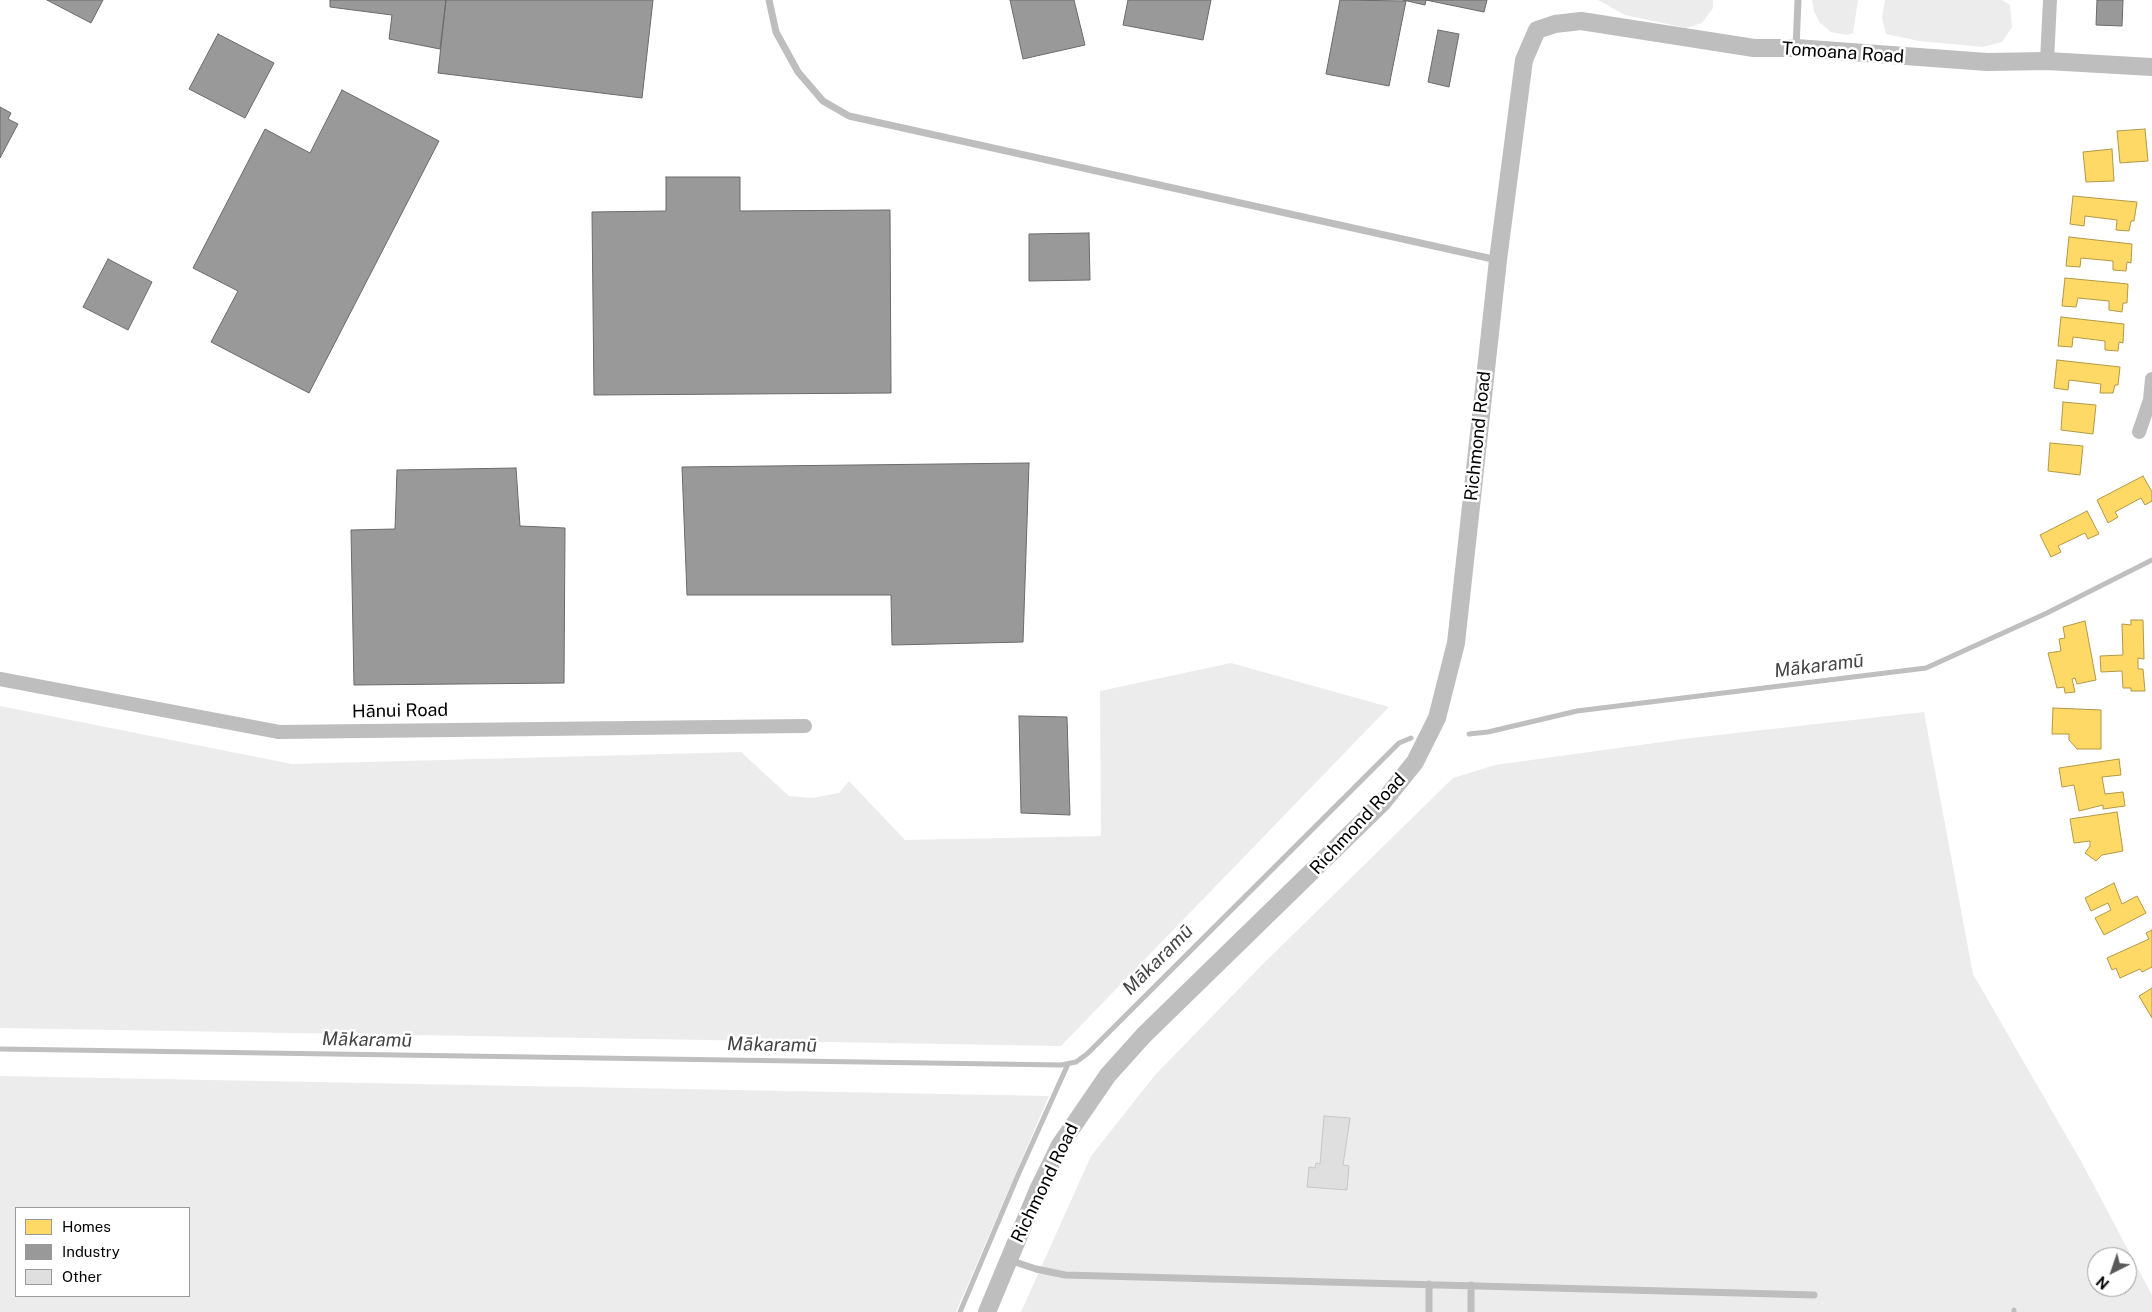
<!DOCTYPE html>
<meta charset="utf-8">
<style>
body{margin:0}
#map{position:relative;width:2152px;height:1312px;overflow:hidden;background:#fff;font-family:"Public Sans",sans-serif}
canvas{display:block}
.legend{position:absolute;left:15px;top:1207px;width:175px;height:90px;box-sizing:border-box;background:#fff;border:1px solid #999;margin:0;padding:6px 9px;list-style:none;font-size:15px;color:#000}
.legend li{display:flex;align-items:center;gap:10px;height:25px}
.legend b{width:25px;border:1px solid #999}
.north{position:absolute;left:2087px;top:1247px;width:50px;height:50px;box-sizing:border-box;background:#fff;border:1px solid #999;border-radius:50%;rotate:221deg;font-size:14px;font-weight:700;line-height:20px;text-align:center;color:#000}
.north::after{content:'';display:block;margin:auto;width:18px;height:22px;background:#595959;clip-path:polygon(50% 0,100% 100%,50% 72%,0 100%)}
</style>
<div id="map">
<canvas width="2152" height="1312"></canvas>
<ul class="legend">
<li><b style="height:14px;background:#ffd966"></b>Homes</li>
<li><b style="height:14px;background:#999"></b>Industry</li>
<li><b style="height:14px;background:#dfdfdf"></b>Other</li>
</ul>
<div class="north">N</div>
</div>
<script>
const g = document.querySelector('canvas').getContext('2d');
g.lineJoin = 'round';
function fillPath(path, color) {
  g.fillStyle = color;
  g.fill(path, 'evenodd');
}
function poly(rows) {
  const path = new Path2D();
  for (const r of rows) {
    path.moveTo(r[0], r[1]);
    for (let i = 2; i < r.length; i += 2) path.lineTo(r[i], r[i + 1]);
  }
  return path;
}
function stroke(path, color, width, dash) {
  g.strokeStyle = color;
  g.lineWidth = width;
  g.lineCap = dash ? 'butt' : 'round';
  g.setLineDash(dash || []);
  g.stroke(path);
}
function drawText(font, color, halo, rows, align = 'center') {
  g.font = font + ' "Public Sans",sans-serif';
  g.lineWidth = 5;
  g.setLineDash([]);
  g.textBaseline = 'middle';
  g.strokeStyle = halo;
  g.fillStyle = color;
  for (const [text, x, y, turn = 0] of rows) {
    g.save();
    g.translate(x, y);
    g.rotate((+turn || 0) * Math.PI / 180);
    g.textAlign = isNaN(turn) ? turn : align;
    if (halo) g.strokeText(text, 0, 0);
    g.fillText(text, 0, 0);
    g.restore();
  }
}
fillPath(poly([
 [1598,0,1713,0,1713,8,1702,23,1686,28,1625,15],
 [1812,0,1858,0,1853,33,1847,35,1831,32,1820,23,1814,11],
 [1885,0,2002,0,2010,5,2012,27,2002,42,1983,47,1919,41,1886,34,1882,18],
 [1231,663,1389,707,1061,1046,0,1028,0,706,292,764,741,752,789,796,812,798,839,793,849,781,905,840,1101,836,1100,691],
 [1924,712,1973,974,2082,1163,2152,1295,2152,1312,1021,1312,1091,1156,1155,1075,1265,962,1453,778,1495,765,1691,738],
 [2097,1257,2127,1257,2127,1287,2097,1287],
 [0,1076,1049,1096,956,1312,0,1312],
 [16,1208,189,1208,189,1296,16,1296]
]), '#ececec');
const homes = poly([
 [2145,129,2148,161,2120,163,2117,131,2145,129],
 [2112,149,2114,181,2086,182,2083,152,2112,149],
 [2073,196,2137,202,2134,221,2131,221,2129,231,2116,230,2117,220,2085,216,2084,226,2070,224,2073,196],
 [2069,237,2132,244,2131,263,2127,262,2126,271,2113,270,2113,261,2081,258,2080,267,2066,266,2069,237],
 [2065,278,2128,284,2127,303,2123,303,2122,312,2109,310,2109,301,2078,298,2076,307,2062,306,2065,278],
 [2061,317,2124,324,2123,343,2119,342,2118,351,2105,350,2105,341,2073,337,2072,347,2058,346,2061,317],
 [2057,360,2120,367,2118,385,2115,385,2113,393,2100,393,2101,384,2069,380,2068,390,2054,388,2057,360],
 [2063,402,2096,405,2093,434,2061,430,2063,402],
 [2050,443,2083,446,2080,475,2048,471,2050,443],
 [2143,476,2152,492,2152,501,2145,505,2141,498,2115,512,2118,517,2108,523,2097,500,2143,476],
 [2087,511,2099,534,2088,539,2085,533,2058,546,2061,552,2051,557,2040,535,2087,511],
 [2131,620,2143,620,2144,659,2138,658,2138,669,2143,669,2145,691,2131,691,2131,688,2123,688,2122,671,2101,672,2100,656,2123,655,2122,624,2131,625,2131,620],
 [2085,621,2096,680,2077,684,2075,678,2072,679,2075,692,2065,693,2064,687,2057,688,2048,653,2061,651,2059,639,2065,638,2063,627,2085,621],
 [2053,708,2101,710,2101,749,2077,749,2069,740,2069,734,2052,734,2053,708],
 [2119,759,2121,775,2102,777,2105,794,2123,792,2125,806,2103,809,2103,805,2079,811,2074,785,2062,787,2059,768,2119,759],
 [2117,812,2123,851,2102,855,2096,861,2085,853,2090,846,2090,841,2074,843,2070,819,2117,812],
 [2114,883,2122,904,2137,896,2146,913,2104,935,2095,918,2111,910,2108,903,2091,911,2085,898,2114,883],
 [2152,930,2152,967,2142,972,2140,969,2120,978,2116,968,2112,970,2107,958,2149,939,2146,933,2152,930],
 [2152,988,2152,1018,2139,996,2152,988]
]);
fillPath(homes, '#ffd966');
stroke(homes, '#b29847', 1);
const industry = poly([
 [47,0,103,0,91,23,47,0],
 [330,0,446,0,440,49,389,39,392,15,330,7,330,0],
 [446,0,653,0,642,98,438,73,446,0],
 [1010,0,1074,0,1085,45,1023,59,1010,0],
 [1128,0,1211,0,1203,40,1123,25,1128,0],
 [1340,0,1406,1,1389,86,1326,74,1340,0],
 [1403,0,1426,0,1425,5,1403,0],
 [1426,0,1487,0,1484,12,1426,0],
 [2097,0,2123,0,2122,26,2096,25,2097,0],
 [1438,30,1459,34,1449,87,1428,82,1438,30],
 [218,34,274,63,245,118,189,89,218,34],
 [342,90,439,141,309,393,211,342,238,291,193,268,265,129,310,153,342,90],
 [0,107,11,113,8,119,18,124,0,158,0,107],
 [666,177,740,177,740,211,890,210,891,393,594,395,592,212,666,211,666,177],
 [1089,233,1090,280,1029,281,1029,234,1089,233],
 [108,259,152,282,128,330,83,307,108,259],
 [1029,463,1023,642,892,645,891,595,687,595,682,467,1029,463],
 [516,468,520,526,565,528,564,683,354,685,351,530,395,529,397,470,516,468],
 [1019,716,1067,717,1070,815,1021,813,1019,716]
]);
fillPath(industry, '#999');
stroke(industry, '#6b6b6b', 1);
stroke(poly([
 [1469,734,1488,732,1577,711,1926,668,2047,613,2152,560],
 [0,1049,1061,1065,1076,1062,1087,1054,1399,743,1411,738],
 [960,1312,1018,1175,1068,1064],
 [2014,1312,2014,1310]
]), '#bfbfbf', 5);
const building = poly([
 [1324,1116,1350,1118,1343,1165,1349,1166,1347,1190,1307,1187,1309,1167,1315,1168,1316,1163,1320,1164,1324,1116]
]);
fillPath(building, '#dfdfdf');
stroke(building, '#c7c7c7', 1);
stroke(poly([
 [769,0,776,32,798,72,823,101,849,116,1497,260],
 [1796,48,1798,0],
 [1009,1260,1036,1269,1065,1275,1814,1295],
 [1429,1312,1429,1284],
 [1471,1312,1471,1285]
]), '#bebebe', 7);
stroke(poly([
 [2047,61,2050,0],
 [2139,432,2150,400,2152,379],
 [0,679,279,732,805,726]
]), '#bebebe', 14);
stroke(poly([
 [987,1312,1038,1190,1060,1145,1108,1075,1144,1035,1382,803,1415,762,1437,718,1456,643,1498,260,1524,60,1537,30,1555,24,1581,21,1754,48,1796,48,1987,62,2047,61,2152,67]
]), '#bebebe', 18);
drawText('18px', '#000', '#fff', [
 ["Tomoana Road",1843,53,4],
 ["Richmond Road",1478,436,-84],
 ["Hānui Road",400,711,-1],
 ["Richmond Road",1358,824,-47],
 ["Richmond Road",1045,1183,-64]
]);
drawText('italic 19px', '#444', '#fff', [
 ["Mākaramū",1819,666,-7],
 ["Mākaramū",1158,960,-45],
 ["Mākaramū",367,1040,1],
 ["Mākaramū",772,1045,1]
]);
</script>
